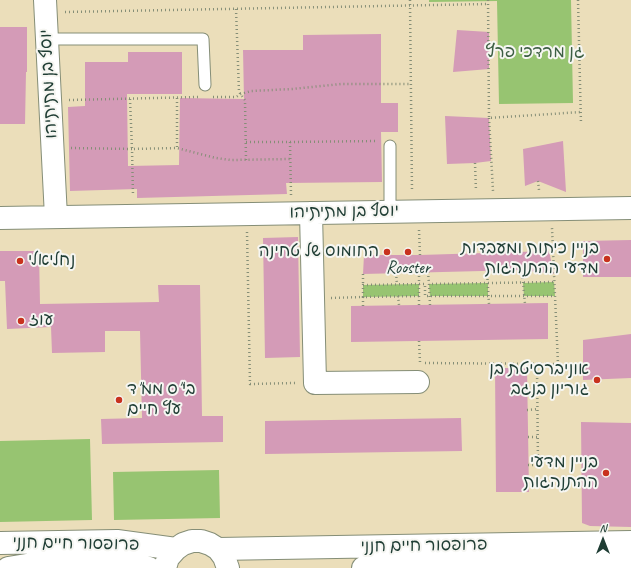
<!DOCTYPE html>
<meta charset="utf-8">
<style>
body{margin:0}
#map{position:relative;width:631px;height:568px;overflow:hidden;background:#ebdeba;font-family:Caveat,sans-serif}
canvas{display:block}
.north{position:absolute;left:583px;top:520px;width:40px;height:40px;-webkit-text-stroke:3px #f6f6f2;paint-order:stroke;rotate:0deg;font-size:11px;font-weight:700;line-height:16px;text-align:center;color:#1f3d34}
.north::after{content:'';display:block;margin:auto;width:14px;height:18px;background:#1f3d34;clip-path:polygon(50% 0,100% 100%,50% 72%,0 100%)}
</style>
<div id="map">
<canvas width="631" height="568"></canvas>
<div class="north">N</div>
</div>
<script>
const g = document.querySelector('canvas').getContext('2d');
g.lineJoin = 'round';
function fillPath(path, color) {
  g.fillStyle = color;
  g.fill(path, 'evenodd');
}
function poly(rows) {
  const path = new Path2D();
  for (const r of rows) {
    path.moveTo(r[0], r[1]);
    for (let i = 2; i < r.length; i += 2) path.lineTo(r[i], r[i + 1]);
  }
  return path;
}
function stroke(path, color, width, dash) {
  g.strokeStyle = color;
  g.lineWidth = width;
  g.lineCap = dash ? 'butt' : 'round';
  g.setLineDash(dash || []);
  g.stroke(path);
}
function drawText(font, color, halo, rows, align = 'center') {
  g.font = font + ' Caveat,"Playpen Sans Hebrew",sans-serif';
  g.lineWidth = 4;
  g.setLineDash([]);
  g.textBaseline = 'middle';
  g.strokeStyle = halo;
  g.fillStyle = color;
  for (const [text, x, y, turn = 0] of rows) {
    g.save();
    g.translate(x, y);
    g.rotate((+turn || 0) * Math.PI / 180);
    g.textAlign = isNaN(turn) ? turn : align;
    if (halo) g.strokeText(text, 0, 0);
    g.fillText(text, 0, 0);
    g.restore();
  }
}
fillPath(poly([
 [429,0,571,0,573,103,499,104,497,1,429,2],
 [554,282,555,296,524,296,523,283],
 [488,283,488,296,430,296,429,284],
 [419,284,419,296,363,297,363,285],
 [90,439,92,520,0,522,0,441],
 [219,470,220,518,114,520,113,472]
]), '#97c471');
fillPath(poly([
 [0,27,27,27,27,72,26,72,25,124,0,124],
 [457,30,489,32,489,69,453,72],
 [381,34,381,103,398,103,398,132,381,132,382,182,286,183,287,194,137,198,137,189,70,191,68,107,85,106,85,62,128,62,128,52,182,52,182,94,127,94,128,166,179,165,180,98,244,99,243,50,303,50,303,35],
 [445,116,489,118,491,161,475,163,447,164],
 [563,141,566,192,538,181,525,186,523,149],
 [298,237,300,357,265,358,263,238],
 [631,240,631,277,583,277,583,241],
 [0,251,39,251,40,304,159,302,158,285,200,285,202,416,223,416,223,442,102,444,101,419,142,418,140,331,105,331,105,352,52,353,51,327,7,329,5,281,0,281],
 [549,251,554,274,522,270,363,274,364,255,420,255],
 [548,303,548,339,351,342,351,306],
 [631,334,631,378,583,380,583,340],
 [495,368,527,368,529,492,496,492],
 [461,418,462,451,265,454,265,421],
 [581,422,631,423,631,527,590,526,582,523]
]), '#d49bb7');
const service = poly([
 [47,39,203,39,205,85],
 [390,146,390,212]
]);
const minor = poly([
 [45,0,56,217],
 [311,213,315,383,418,382],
 [0,218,631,208],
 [0,543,117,541,176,549],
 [218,549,631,542],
 [8,568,63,559,93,558,109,559,149,568],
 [165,568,168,558,176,549,183,544,192,541,201,541,210,544,218,549,224,557,228,568],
 [363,568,631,560]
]);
stroke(service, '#858e77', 13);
stroke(minor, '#858e77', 24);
stroke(poly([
 [410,0,412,191],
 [488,0,489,118,581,112],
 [578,0,581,124],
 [236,9,239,92,245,100,246,160],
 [65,12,488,4],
 [213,97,236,97,241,94,251,91,292,89,341,84,411,84],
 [177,98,177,148],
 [130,99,132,149,177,148,216,158,231,160,290,159],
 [69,100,198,97],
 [489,118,493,191],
 [246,142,290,142,291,195],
 [290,142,378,141],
 [71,148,132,149,133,196],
 [475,163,476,191],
 [538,181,539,190],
 [419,230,420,255],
 [247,232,250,384,295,383],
 [522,270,525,304],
 [487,271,489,304],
 [419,272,419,305],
 [428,272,429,284],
 [396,273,397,285],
 [363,274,363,285],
 [398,296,399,305],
 [331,298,363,297,363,285,419,284,425,284,425,296,555,296],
 [430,305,429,284,554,282],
 [363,306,363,297,419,296],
 [419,341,420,362],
 [425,363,558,364,552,228],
 [527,410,538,409],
 [528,437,538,437],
 [528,465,538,465,537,364]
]), '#858e77', 2.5, [1, 3]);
stroke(service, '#fff', 11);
stroke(minor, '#fff', 22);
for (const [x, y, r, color] of [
 [387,252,4,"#c8321e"],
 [408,252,4,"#c8321e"],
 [607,259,4,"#c8321e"],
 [20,261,4,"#c8321e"],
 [21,321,4,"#c8321e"],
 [597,380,4,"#c8321e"],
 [119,400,4,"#c8321e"],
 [606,473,4,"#c8321e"]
]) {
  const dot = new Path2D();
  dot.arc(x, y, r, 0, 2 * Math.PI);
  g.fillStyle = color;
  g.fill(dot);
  stroke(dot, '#f6f6f2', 1.5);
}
drawText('17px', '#3d5f43', '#f6f6f2', [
 ["גן מרדכי פרץ",535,53]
]);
drawText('17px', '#1f3d34', '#f6f6f2', [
 ["יוסף בן מתיתיהו",49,84,-93],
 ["יוסף בן מתיתיהו",344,212,-1],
 ["פרופסור חיים חנני",76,544,1],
 ["פרופסור חיים חנני",424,546,-1]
]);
drawText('17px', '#1f3d34', '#f6f6f2', [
 ["בניין כיתות ומעבדות",599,249],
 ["מדעי ההתנהגות",599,269],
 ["החומוס של טחינה",379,252],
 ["נחליאלי",28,261,"left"],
 ["Rooster",408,269,"center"],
 ["עוז",29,321,"left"],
 ["אוניברסיטת בן",589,370],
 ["גוריון בנגב",589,390],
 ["בי\"ס ממ\"ד",127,390,"left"],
 ["עץ חיים",127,410,"left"],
 ["בניין מדעי",598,463],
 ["ההתנהגות",598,483]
], 'right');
</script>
